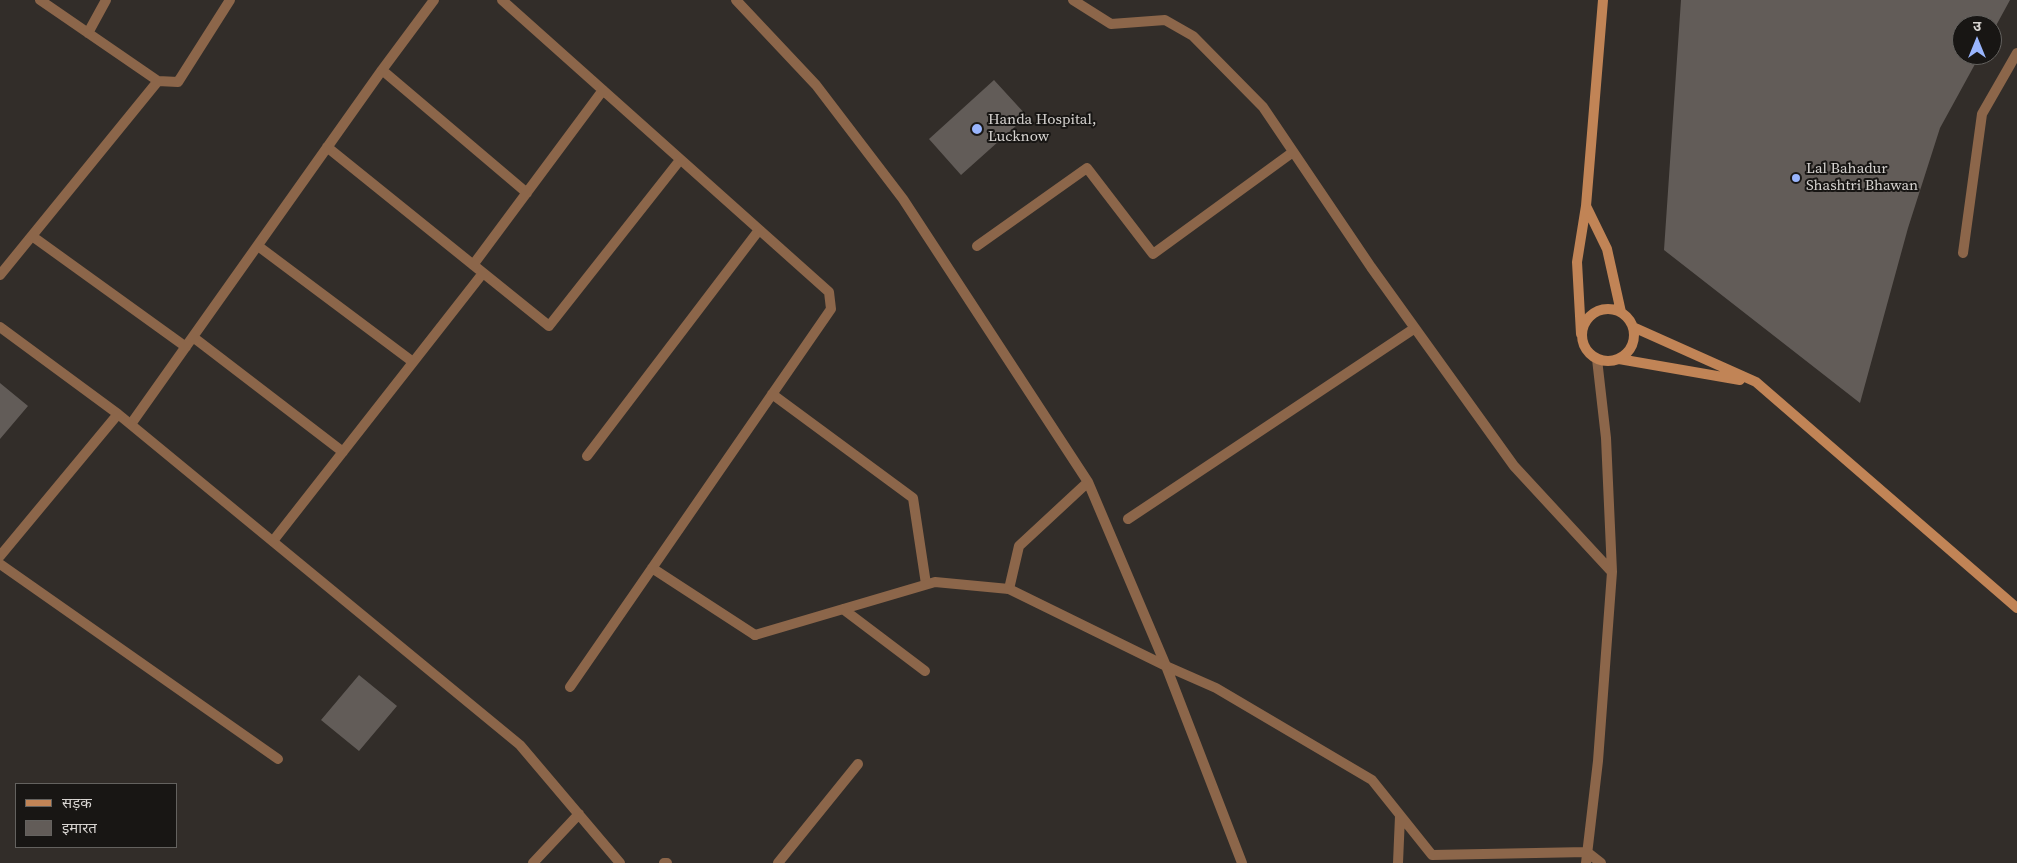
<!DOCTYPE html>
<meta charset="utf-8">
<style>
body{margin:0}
#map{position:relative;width:2017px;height:863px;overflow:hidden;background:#322d29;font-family:"Source Serif 4","Noto Sans Devanagari",serif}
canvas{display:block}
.legend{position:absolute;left:15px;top:783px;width:162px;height:65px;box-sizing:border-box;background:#181614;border:1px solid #64625f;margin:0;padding:6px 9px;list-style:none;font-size:15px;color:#d6d3d0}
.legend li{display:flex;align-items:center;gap:10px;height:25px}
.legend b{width:25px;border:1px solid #64625f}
.north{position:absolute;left:1952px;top:15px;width:50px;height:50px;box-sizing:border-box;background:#181614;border:1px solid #64625f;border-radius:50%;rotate:0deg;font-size:14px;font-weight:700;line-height:20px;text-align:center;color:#d6d3d0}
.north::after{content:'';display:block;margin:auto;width:18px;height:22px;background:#99b5fd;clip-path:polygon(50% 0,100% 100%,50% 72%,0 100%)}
</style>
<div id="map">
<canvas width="2017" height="863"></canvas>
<ul class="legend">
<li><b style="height:6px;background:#c18456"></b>सड़क</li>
<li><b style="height:14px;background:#625c58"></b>इमारत</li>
</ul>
<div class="north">उ</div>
</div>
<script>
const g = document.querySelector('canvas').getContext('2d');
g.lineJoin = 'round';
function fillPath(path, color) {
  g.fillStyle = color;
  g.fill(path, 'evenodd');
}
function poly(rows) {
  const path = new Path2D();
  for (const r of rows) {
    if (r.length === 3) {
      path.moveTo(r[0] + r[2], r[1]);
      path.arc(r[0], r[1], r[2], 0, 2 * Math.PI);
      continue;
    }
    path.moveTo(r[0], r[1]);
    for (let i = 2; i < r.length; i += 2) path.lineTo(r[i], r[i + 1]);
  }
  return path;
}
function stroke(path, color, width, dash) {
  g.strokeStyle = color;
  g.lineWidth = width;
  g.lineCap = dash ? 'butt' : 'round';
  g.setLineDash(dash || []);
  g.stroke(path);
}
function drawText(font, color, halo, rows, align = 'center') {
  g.font = font + ' "Source Serif 4",serif';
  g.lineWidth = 4;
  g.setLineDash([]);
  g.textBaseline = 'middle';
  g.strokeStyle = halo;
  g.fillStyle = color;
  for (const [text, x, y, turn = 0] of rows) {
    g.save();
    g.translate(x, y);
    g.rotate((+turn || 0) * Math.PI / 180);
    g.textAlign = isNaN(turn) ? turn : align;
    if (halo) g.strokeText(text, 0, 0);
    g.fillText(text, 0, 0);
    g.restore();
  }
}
fillPath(poly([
 [1681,0,2010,0,1992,33,1992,25,1962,25,1962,55,1980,55,1940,128,1908,228,1860,403,1664,250],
 [994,80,1027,116,961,175,929,139],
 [0,383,28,406,0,439],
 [359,675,397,706,359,751,321,720]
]), '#625c58');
stroke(poly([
 [40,0,158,81],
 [502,0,829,292,831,309,570,687],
 [736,0,816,85,903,199,1088,482,1019,546,1009,589],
 [88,33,106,0],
 [382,70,527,193],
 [327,147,549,326,680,160],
 [32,236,186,347],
 [258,246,413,362],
 [1963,253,1982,114,2017,53],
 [473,265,603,90],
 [0,275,158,81,178,82,230,0],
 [193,337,343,452],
 [772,394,913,498,926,584],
 [131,424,382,70,434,0],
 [587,456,759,230],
 [1088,482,1166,666],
 [273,541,483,273],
 [0,564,278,759],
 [652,568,755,635],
 [664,863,667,863],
 [778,863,858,764]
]), '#8c664a', 10);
stroke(poly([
 [1073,0,1111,24,1165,20,1193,36,1263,107,1371,267,1514,466,1612,572],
 [977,246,1087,168,1153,254,1293,152],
 [0,327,118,414,520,745,620,863],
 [1128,519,1415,328],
 [0,556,118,414],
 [843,609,925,671],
 [755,635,935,582,1009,589,1166,666,1216,688,1372,780,1432,855,1587,852,1601,863],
 [1166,666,1242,863],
 [533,863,579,814],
 [1398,863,1400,816],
 [1586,863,1598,761,1612,572,1606,438,1597,359]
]), '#8c664a', 10);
stroke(poly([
 [1586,206,1607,249,1621,312],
 [1608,335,26],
 [1633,327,1756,382,2017,608],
 [1581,334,1577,262,1586,206,1603,0],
 [1619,359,1740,380]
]), '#c18456', 10);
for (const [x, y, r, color] of [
 [977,129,6,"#99b5fd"],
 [1796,178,5,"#99b5fd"]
]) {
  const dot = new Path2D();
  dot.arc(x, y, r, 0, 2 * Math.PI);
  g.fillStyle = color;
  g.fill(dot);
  stroke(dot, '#181614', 2);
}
drawText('15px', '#d6d3d0', '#181614', [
 ["Handa Hospital,",988,120],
 ["Lucknow",988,137],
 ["Lal Bahadur",1806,169],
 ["Shashtri Bhawan",1806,186]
], 'left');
</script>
